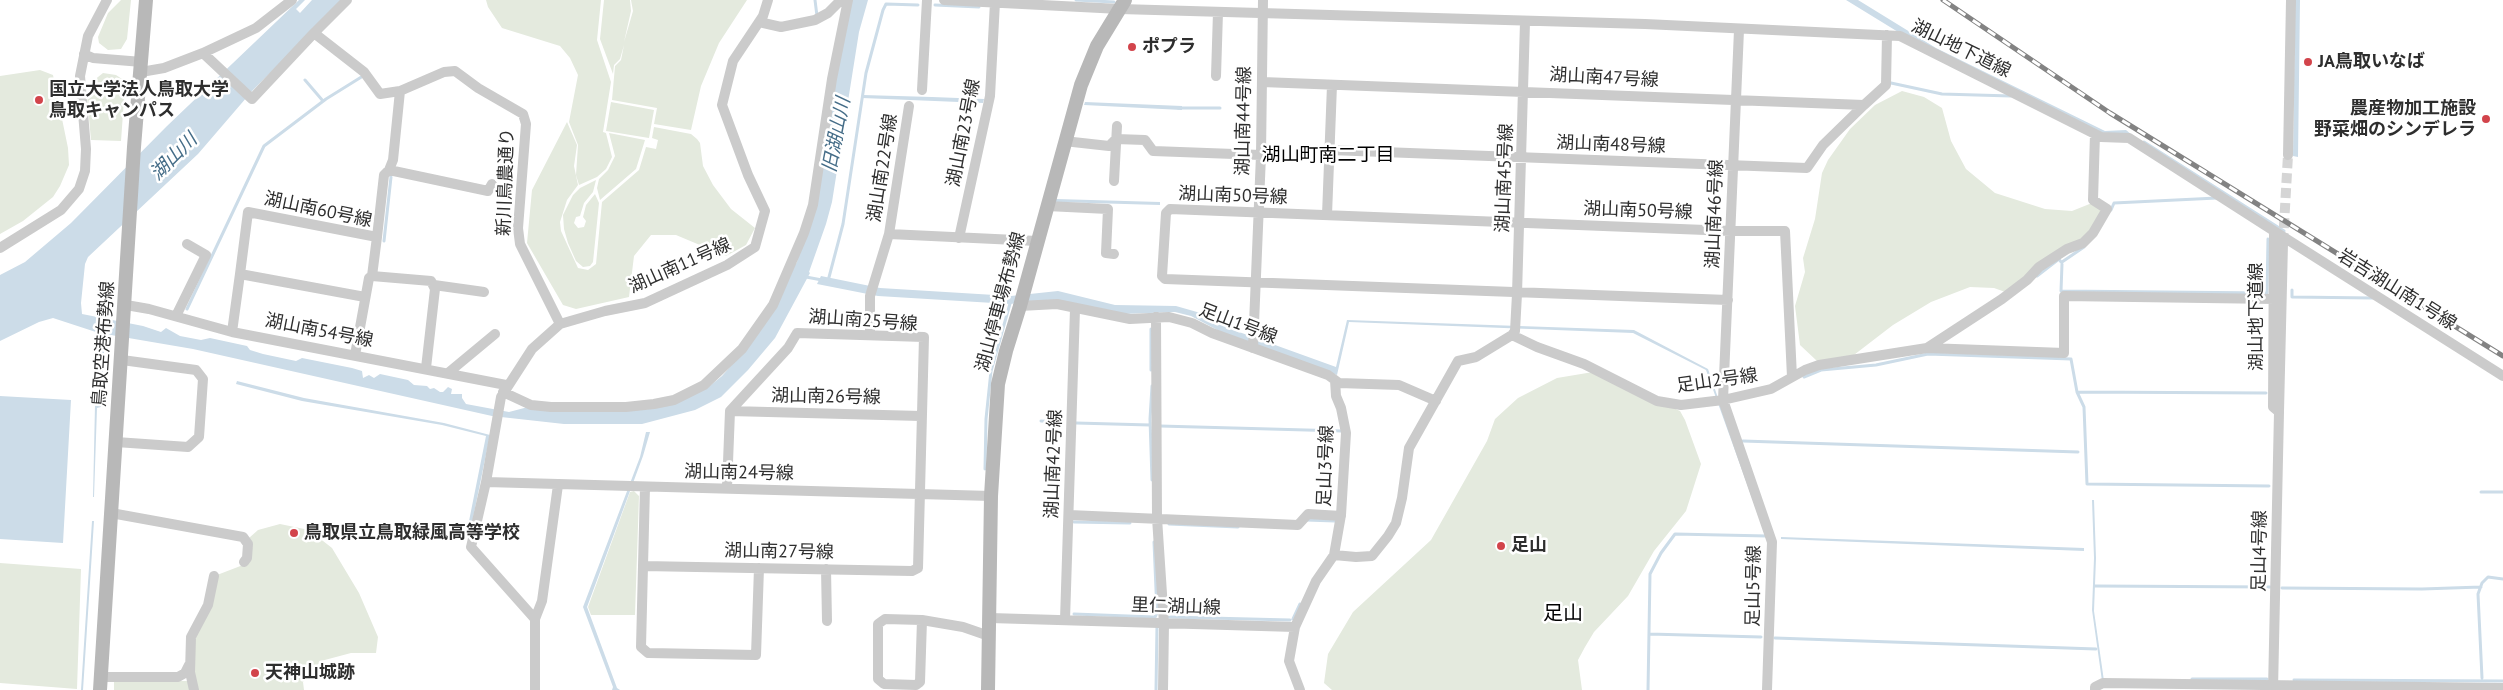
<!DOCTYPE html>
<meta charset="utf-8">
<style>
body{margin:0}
canvas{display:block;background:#fff}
</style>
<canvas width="2503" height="690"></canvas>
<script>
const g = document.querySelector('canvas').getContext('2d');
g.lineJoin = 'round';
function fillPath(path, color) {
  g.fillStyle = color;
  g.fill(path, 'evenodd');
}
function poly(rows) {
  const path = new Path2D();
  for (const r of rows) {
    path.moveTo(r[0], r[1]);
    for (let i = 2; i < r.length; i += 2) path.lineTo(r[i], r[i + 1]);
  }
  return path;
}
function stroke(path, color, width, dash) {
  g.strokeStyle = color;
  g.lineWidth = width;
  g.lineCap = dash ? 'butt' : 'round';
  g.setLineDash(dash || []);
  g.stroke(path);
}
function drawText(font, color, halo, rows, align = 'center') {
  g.font = font + ' "PT Sans","Noto Sans JP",sans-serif';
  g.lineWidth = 5;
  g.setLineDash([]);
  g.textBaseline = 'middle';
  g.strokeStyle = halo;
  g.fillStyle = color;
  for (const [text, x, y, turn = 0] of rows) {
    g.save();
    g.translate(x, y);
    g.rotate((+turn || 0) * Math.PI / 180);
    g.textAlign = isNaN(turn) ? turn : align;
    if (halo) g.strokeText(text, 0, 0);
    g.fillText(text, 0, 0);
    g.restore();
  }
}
fillPath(poly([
 [121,0,131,0,127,39,121,49,108,50,99,43,98,37,108,13],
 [486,0,601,0,597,40,611,82,603,132,606,133,612,157,606,169,597,177,579,185,576,175,578,145,569,122,578,75,570,58,560,46,502,28,488,7],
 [604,0,630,0,631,11,624,42,633,11,631,0,747,0,719,43,701,86,691,130,654,124,657,108,612,100,615,66,621,60,624,45,620,59,614,65,613,74,600,39],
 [40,70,53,75,68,148,69,165,60,186,53,197,23,221,0,234,0,76],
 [103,73,116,75,122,79,125,86,121,141,91,140,87,96,93,81],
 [1902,91,1924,97,1942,108,1951,141,1966,169,1995,193,2045,209,2072,211,2092,203,2104,207,2092,232,2008,293,1994,288,1970,287,1931,302,1893,325,1850,358,1817,361,1800,345,1795,306,1805,272,1803,258,1815,219,1822,173,1828,160,1850,129,1875,105],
 [611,102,654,110,649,138,606,131],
 [567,122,577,145,574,166,578,185,567,200,560,222,561,231,578,268,588,270,596,264,602,202,639,170,646,147,656,149,658,140,652,138,654,127,691,134,697,139,700,143,703,166,713,185,731,209,755,228,746,245,726,256,676,235,651,235,634,256,629,297,576,309,563,305,527,243,532,190],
 [609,133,645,140,636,169,600,200,597,188,599,179,608,170,615,156],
 [596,180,593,192,584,203,580,216,576,217,574,223,578,228,584,227,586,221,583,217,586,205,595,194,599,203,593,262,590,266,583,267,576,261,568,243,564,229,563,215,573,195,580,188],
 [1593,372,1680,411,1685,420,1701,464,1686,511,1654,551,1628,596,1594,632,1585,647,1578,660,1582,690,1332,690,1324,683,1328,654,1353,612,1431,540,1487,441,1495,419,1518,398,1557,378],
 [634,491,639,496,635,615,591,615,588,607,630,492],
 [280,524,309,530,332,548,359,593,378,637,376,653,351,653,321,661,303,682,304,690,196,690,192,672,195,637,217,575,243,565,249,538,258,530],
 [0,563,81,569,77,689,0,683],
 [114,681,189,681,191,690,114,690]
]), '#e4eade');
fillPath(poly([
 [299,0,305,0,296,9,300,13,312,0,343,0,253,90,198,154,88,257,85,264,81,303,82,314,143,326,161,332,166,328,180,336,201,340,210,338,247,346,250,350,263,354,296,361,302,358,352,368,362,371,363,378,369,375,374,378,380,374,408,380,414,385,427,386,430,389,434,388,440,392,443,392,448,387,452,389,451,394,462,394,462,398,466,404,509,412,528,407,624,409,706,389,722,376,744,351,797,262,852,0,868,0,859,32,832,202,826,224,809,272,810,273,775,338,748,370,721,397,695,410,642,424,564,424,492,416,193,349,105,334,101,407,97,408,94,497,93,497,95,405,99,405,102,334,53,318,39,322,0,341,0,275,25,262,71,223,167,126],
 [1846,0,1858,0,1936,48,2105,131,2126,130,2132,135,2104,135,1903,35],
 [2295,0,2300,0,2298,157,2293,156],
 [863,95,932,97,984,99,983,103,862,98],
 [1085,102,1182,106,1182,110,1084,105],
 [1056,199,1160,202,1160,205,1055,202],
 [821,276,880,288,1011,296,1058,291,1115,305,1176,306,1204,314,1228,328,1336,367,1347,320,1634,330,1708,369,1766,537,1706,370,1633,333,1349,322,1337,375,1223,333,1191,316,1175,312,1123,314,1044,300,1010,304,878,296,817,284],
 [237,381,304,398,444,423,490,435,471,528,467,531,486,436,442,425,302,401,236,384],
 [0,396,71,400,63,543,0,539],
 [646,432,650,432,643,456,587,607,617,688,620,690,612,690,613,687,583,607,640,457],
 [2092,500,2094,500,2096,558,2094,611,2104,681,2102,681,2092,610,2094,558],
 [92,521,94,521,83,690,81,690],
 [1781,537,2084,548,2084,551,1781,539]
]), '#ccdce8');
stroke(poly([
 [815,0,817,16],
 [1076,0,1114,2],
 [935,5,979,7],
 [305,80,323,101],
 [1891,83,1942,94,2011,96],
 [1178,108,1220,108],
 [2144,142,2284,231],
 [2111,210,2114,203,2217,198],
 [384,241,391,177],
 [2062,262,2084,247],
 [2062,264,2061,291,2267,293,2268,239],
 [2037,276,2059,259,2061,262],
 [806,277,822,280],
 [828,281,843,224,866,73,883,10,886,4,918,5],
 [2292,290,2292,297,2373,298],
 [187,309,264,146,326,99,363,76],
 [1151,329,1151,370],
 [1804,377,1821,370,1876,365,1928,354,2071,359,2077,392,2084,407,2087,484],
 [1152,386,1150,419,1152,480],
 [2077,392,2266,393],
 [1041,421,1062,422],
 [1076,423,1150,425],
 [1160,426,1343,431],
 [1743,441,2078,452],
 [985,469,986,419,991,371,1011,300],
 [2087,484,2269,486],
 [2481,492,2503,492],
 [1306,520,1335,521],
 [1074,522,1130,523],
 [1169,524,1238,527],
 [2095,586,2270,587],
 [2282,588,2422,589,2481,587],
 [1074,614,1155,617,1157,613,1154,542],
 [1169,617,1290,620],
 [1293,619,1300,604],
 [1649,634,1761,637],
 [1775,638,2096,649],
 [2482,678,2478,594,2482,583,2488,577,2503,579],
 [2192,679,2267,679],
 [2294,680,2503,681],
 [1156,690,1157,626],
 [1648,690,1650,574,1661,553,1675,534,1767,536]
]), '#ccdce8', 3);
stroke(poly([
 [2283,243,2288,155]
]), '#d5d5d5', 10, [10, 5]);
stroke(poly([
 [292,0,256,28,203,53,252,99,314,33],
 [347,0,314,33,364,72,380,94,400,91,444,72,455,71,478,88,523,114,526,124,518,228,520,244,560,324,532,349,501,397,486,482,471,547,535,619,535,690],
 [944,0,1120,9,1645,24,1900,36,2101,137,2129,138,2274,231,2273,407,2279,412,2283,243],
 [759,22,781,27,815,20,828,13,841,0],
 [1739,30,1723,400,1772,542,1767,690],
 [84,54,93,58,142,62],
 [141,72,164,68,203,53],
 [1216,76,1218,12],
 [1262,82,1864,105,1886,85,1887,35],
 [922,90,927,0],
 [1064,141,1109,146,1116,139,1145,140,1153,151,1261,155],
 [1330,150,1807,168,1823,145,1864,105],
 [2288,155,2291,0],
 [389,170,488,191,492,184],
 [1114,181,1117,126],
 [1047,206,1108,209,1106,253,1114,254],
 [1327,215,1332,85],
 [2274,231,2503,376],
 [889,234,909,106],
 [377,237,384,175,389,170,393,160,400,91],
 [959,238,990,96,995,2],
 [0,248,61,210,79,189,85,171,86,149,80,76,88,36,107,0],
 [240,274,248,212,377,237,372,276],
 [434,285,484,292],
 [1728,300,1165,279,1162,276,1166,213,1170,209,1731,231,1785,231,1792,377],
 [126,305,149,309,232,332,506,385],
 [1020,306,1057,304,1130,319,1169,317,1192,323,1212,333,1328,375,1339,383,1399,385,1436,401],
 [176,316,206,255,187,244],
 [1156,317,1157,518,1164,624,1163,690],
 [560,324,605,311,645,303,727,265,755,247,765,211,748,175,722,105,733,61,763,16,768,0],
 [232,332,240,274,365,297],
 [870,335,870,296,889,234,1037,241],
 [1512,335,1515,331,1517,294,1525,22],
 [1253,348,1261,155,1263,0],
 [1927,348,2064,353,2064,296,2275,299],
 [355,355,369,278,372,276,431,281,435,289,426,368],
 [448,373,495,334],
 [503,392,531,405,551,407,626,407,654,404,674,400,704,385,742,349,773,305,804,233,813,205,832,79,848,0],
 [730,411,921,416],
 [116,442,188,447,199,437,203,379,196,370,122,360],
 [486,482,991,496],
 [645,487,643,566,912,571,918,568,924,337,797,333,788,348,730,411,727,488],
 [111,513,243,537,248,544,247,558,244,562],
 [1069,515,1298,525,1308,514,1341,516],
 [1334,555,1356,557,1372,556,1388,536,1396,523,1402,498,1409,448,1458,361,1476,357,1512,335,1537,347,1584,364,1657,401,1681,405,1723,400,1771,389,1805,370,1819,365,1927,348,2002,299,2027,280,2039,267,2067,249,2083,243,2093,233,2107,209,2093,200,2095,134],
 [1334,555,1341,515,1346,433,1341,408,1336,396,1335,380],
 [643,566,641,647,648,653,756,655,759,568],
 [826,569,827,621],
 [990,618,1295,627,1289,661,1300,690],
 [535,619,542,601,558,485],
 [922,620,920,682,916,685,884,684,878,679,878,624,885,619,922,620,963,627,989,636],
 [1065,620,1075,309],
 [1295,627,1316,581,1334,555],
 [100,677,178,677,185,673,189,665],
 [194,690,190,672,191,637,208,605,214,576],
 [2095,690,2095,687,2103,683,2503,688],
 [2273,690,2279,412]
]), '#cbcbcb', 10);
stroke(poly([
 [100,690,134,147,146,0],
 [988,690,991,496,998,384,1006,351,1020,306,1081,85,1097,46,1125,0]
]), '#b8b8b8', 14);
const rail = poly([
 [1943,0,2110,113,2503,356]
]);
stroke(rail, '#838383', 5);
stroke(rail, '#fff', 3, [9]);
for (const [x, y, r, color] of [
 [1132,47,5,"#d2444b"],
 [2308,62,5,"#d2444b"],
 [39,100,5,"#d2444b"],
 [2486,119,5,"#d2444b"],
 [294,533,5,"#d2444b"],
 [1501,546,5,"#d2444b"],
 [255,673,5,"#d2444b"]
]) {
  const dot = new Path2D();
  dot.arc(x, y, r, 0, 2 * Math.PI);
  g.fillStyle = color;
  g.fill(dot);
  stroke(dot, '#fff', 2);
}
drawText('bold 18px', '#2e2e2e', '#fff', [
 ["ポプラ",1142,47],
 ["JA鳥取いなば",2318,62],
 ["国立大学法人鳥取大学",49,90],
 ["鳥取キャンパス",49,111],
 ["農産物加工施設",2476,109,"right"],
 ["野菜畑のシンデレラ",2476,130,"right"],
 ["鳥取県立鳥取緑風高等学校",304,533],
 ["足山",1511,546],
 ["天神山城跡",265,673]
], 'left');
drawText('18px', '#2e2e2e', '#fff', [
 ["湖山地下道線",1961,49,26],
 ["湖山南47号線",1604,78,3],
 ["湖山南44号線",1244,121,-89],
 ["湖山南23号線",964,133,-79],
 ["湖山南48号線",1611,145,2],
 ["湖山南22号線",883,168,-81],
 ["湖山南45号線",1505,178,-88],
 ["新川鳥農通り",506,182,-88],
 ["湖山南50号線",1233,196,2],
 ["湖山南60号線",318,210,12],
 ["湖山南50号線",1638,211,2],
 ["湖山南46号線",1715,214,-88],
 ["湖山南11号線",680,266,-24],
 ["岩吉湖山南1号線",2397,290,32],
 ["湖山停車場布勢線",1001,302,-75],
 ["湖山地下道線",2257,317,-90],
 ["湖山南25号線",863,321,4],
 ["足山1号線",1238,324,21],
 ["湖山南54号線",319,331,11],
 ["鳥取空港布勢線",104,344,-86],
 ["足山2号線",1717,381,-8],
 ["湖山南26号線",826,397,1],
 ["湖山南42号線",1054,464,-88],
 ["足山3号線",1326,466,-88],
 ["湖山南24号線",739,473,1],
 ["足山4号線",2260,551,-89],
 ["湖山南27号線",779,552,1],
 ["足山5号線",1754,586,-89],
 ["里仁湖山線",1176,607,2]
]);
drawText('italic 19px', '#456d88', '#fff', [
 ["旧湖山川",837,135,-79],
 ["湖山川",174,157,-45]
]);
drawText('19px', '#000', '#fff', [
 ["湖山町南二丁目",1328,156]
]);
drawText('20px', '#000', '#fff', [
 ["足山",1563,614]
]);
</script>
